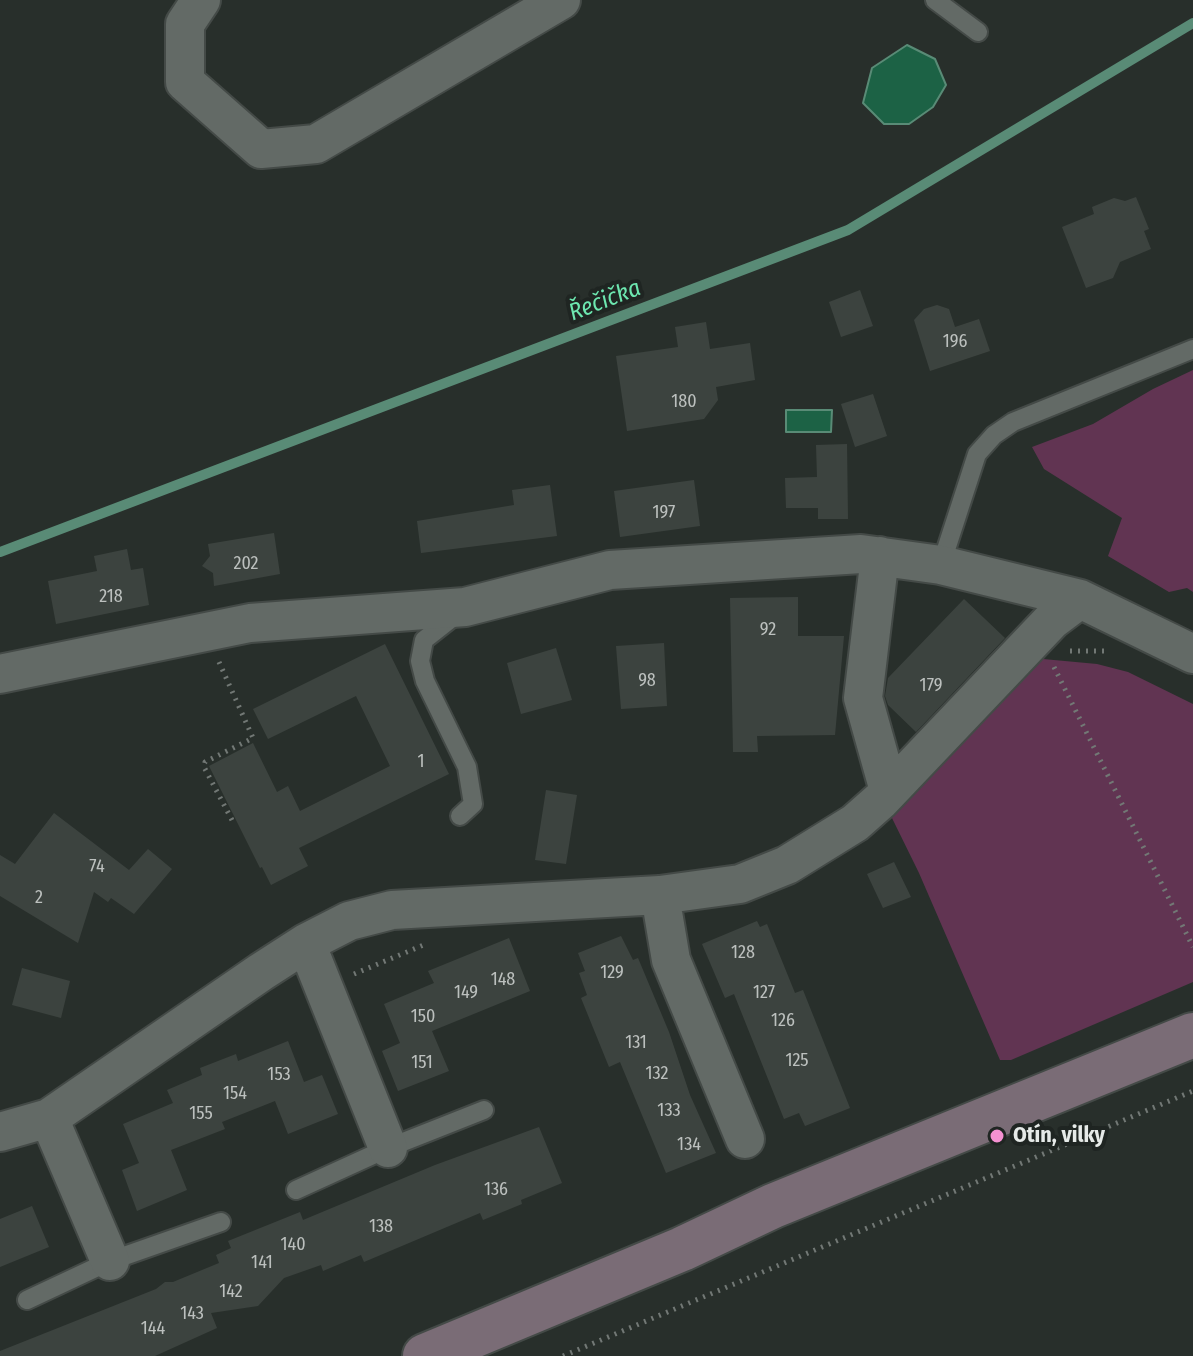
<!DOCTYPE html>
<meta charset="utf-8">
<style>
body{margin:0}
canvas{display:block;background:#282f2b}
</style>
<canvas width="1193" height="1356"></canvas>
<script>
const g = document.querySelector('canvas').getContext('2d');
g.lineJoin = 'round';
function fillPath(path, color) {
  g.fillStyle = color;
  g.fill(path, 'evenodd');
}
function poly(rows) {
  const path = new Path2D();
  for (const r of rows) {
    path.moveTo(r[0], r[1]);
    for (let i = 2; i < r.length; i += 2) path.lineTo(r[i], r[i + 1]);
  }
  return path;
}
function stroke(path, color, width, dash) {
  g.strokeStyle = color;
  g.lineWidth = width;
  g.lineCap = dash ? 'butt' : 'round';
  g.setLineDash(dash || []);
  g.stroke(path);
}
function drawText(font, color, halo, rows, align = 'center') {
  g.font = font + ' "Fira Sans Condensed",sans-serif';
  g.lineWidth = 8;
  g.setLineDash([]);
  g.textBaseline = 'middle';
  g.strokeStyle = halo;
  g.fillStyle = color;
  for (const [text, x, y, turn = 0] of rows) {
    g.save();
    g.translate(x, y);
    g.rotate((+turn || 0) * Math.PI / 180);
    g.textAlign = isNaN(turn) ? turn : align;
    if (halo) g.strokeText(text, 0, 0);
    g.fillText(text, 0, 0);
    g.restore();
  }
}
fillPath(poly([
 [1193,370,1193,592,1187,588,1169,592,1108,556,1122,518,1044,469,1032,447,1093,424,1153,389],
 [1043,659,1097,664,1128,672,1193,704,1193,982,1011,1060,1000,1060,919,873,891,816]
]), '#613452');
const water = poly([
 [907,45,935,59,946,85,933,107,909,124,884,124,863,103,872,68,907,45],
 [786,410,832,410,831,432,786,432,786,410]
]);
fillPath(water, '#1c6245');
stroke(water, '#598b76', 2);
stroke(poly([
 [0,552,848,230,1193,23]
]), '#598b76', 10);
fillPath(poly([
 [1136,197,1149,229,1144,231,1151,249,1120,262,1113,278,1086,288,1062,227,1094,214,1092,207,1114,198,1125,201],
 [860,290,873,326,841,337,829,302],
 [937,305,949,309,955,327,979,319,990,351,930,371,914,320,924,309],
 [706,322,710,349,750,343,755,380,716,387,718,400,704,419,627,431,616,356,678,347,675,327],
 [873,394,887,436,855,447,841,404],
 [847,444,848,519,818,519,818,508,786,508,785,478,817,477,816,445],
 [694,480,700,526,620,537,614,491],
 [550,485,557,536,421,553,417,521,514,505,512,490],
 [274,533,280,574,214,586,213,573,202,566,210,556,208,544],
 [127,549,131,570,143,568,149,605,56,624,48,581,97,571,94,556],
 [798,597,798,636,844,636,835,735,757,736,758,752,733,752,730,598],
 [964,599,1005,638,916,732,888,705,885,696,888,678],
 [664,643,667,706,621,709,616,646],
 [385,644,449,774,299,848,308,866,271,885,262,867,260,868,209,766,253,743,277,792,288,786,300,811,390,766,356,696,268,739,253,709],
 [556,648,572,700,521,714,507,663],
 [546,790,577,795,566,864,535,860],
 [54,813,129,870,148,849,172,869,134,914,111,898,108,902,94,892,78,943,0,896,0,855,15,864],
 [894,862,911,897,883,908,867,874],
 [757,921,760,927,767,924,795,993,803,990,850,1108,805,1126,799,1113,784,1119,734,994,725,998,702,944],
 [621,936,633,960,638,958,669,1032,690,1095,716,1153,666,1173,620,1062,609,1067,581,998,587,995,579,973,585,971,578,953],
 [509,938,530,991,432,1031,449,1071,398,1091,382,1051,400,1043,384,1004,434,983,428,971],
 [22,968,70,981,61,1018,12,1005],
 [288,1041,304,1082,322,1075,338,1114,288,1134,275,1101,222,1122,225,1129,171,1150,187,1190,137,1211,122,1170,139,1163,123,1124,173,1103,167,1090,202,1075,200,1068,236,1054,238,1061],
 [539,1127,562,1183,521,1200,522,1204,483,1220,480,1213,364,1262,361,1255,323,1271,321,1265,284,1278,258,1306,211,1313,217,1328,155,1356,0,1356,0,1351,156,1289,165,1282,173,1282,219,1263,216,1255,231,1248,228,1241,300,1212,303,1220,435,1165],
 [32,1206,49,1247,0,1267,0,1219]
]), '#3c433f');
const lane = poly([
 [935,0,978,32],
 [941,565,977,454,994,435,1013,422,1193,349],
 [457,614,424,640,420,661,425,681,467,767,473,804,460,816],
 [296,1190,388,1148,484,1110],
 [27,1300,110,1261,221,1222]
]);
const street = poly([
 [201,0,185,24,185,82,261,149,316,144,561,0],
 [880,556,863,698,889,791],
 [0,674,250,623,465,607,610,570,861,554,941,565,1080,599,1193,654],
 [660,895,671,960,745,1139],
 [306,943,388,1148],
 [49,1118,110,1261],
 [0,1132,49,1118,261,972,306,943,349,921,392,910,660,895,740,884,787,865,855,823,881,800,1052,620,1080,599]
]);
const secondary = poly([
 [425,1356,682,1249,773,1206,1193,1035]
]);
stroke(lane, '#444a47', 22);
stroke(street, '#444a47', 42);
stroke(secondary, '#444a47', 48);
stroke(poly([
 [1070,651,1104,651],
 [219,662,253,738,205,762,204,767,233,822],
 [1054,667,1193,947],
 [354,974,426,944],
 [563,1356,1193,1091]
]), '#727875', 5, [2, 6]);
stroke(lane, '#636a66', 18);
stroke(street, '#636a66', 38);
stroke(secondary, '#7a6c76', 44);
for (const [x, y, r, color] of [
 [997,1136,8,"#f591d2"]
]) {
  const dot = new Path2D();
  dot.arc(x, y, r, 0, 2 * Math.PI);
  g.fillStyle = color;
  g.fill(dot);
  stroke(dot, '#1f2522', 3);
}
drawText('18px', '#bcc0be', null, [
 ["196",955,342],
 ["180",684,402],
 ["197",664,513],
 ["202",246,564],
 ["218",111,597],
 ["92",768,630],
 ["98",647,681],
 ["179",931,686],
 ["1",421,762],
 ["74",97,867],
 ["2",39,898],
 ["128",743,953],
 ["129",612,973],
 ["148",503,980],
 ["149",466,993],
 ["127",764,993],
 ["150",423,1017],
 ["126",783,1021],
 ["131",636,1043],
 ["125",797,1061],
 ["151",422,1063],
 ["132",657,1074],
 ["153",279,1075],
 ["154",235,1094],
 ["133",669,1111],
 ["155",201,1114],
 ["134",689,1145],
 ["136",496,1190],
 ["138",381,1227],
 ["140",293,1245],
 ["141",262,1263],
 ["142",231,1292],
 ["143",192,1314],
 ["144",153,1329]
]);
drawText('bold 22px', '#e6eae8', '#1f2522', [
 ["Otín, vilky",1013,1136]
], 'left');
drawText('italic 24px', '#6de7b0', '#1f2522', [
 ["Řečička",605,301,-21]
]);
</script>
